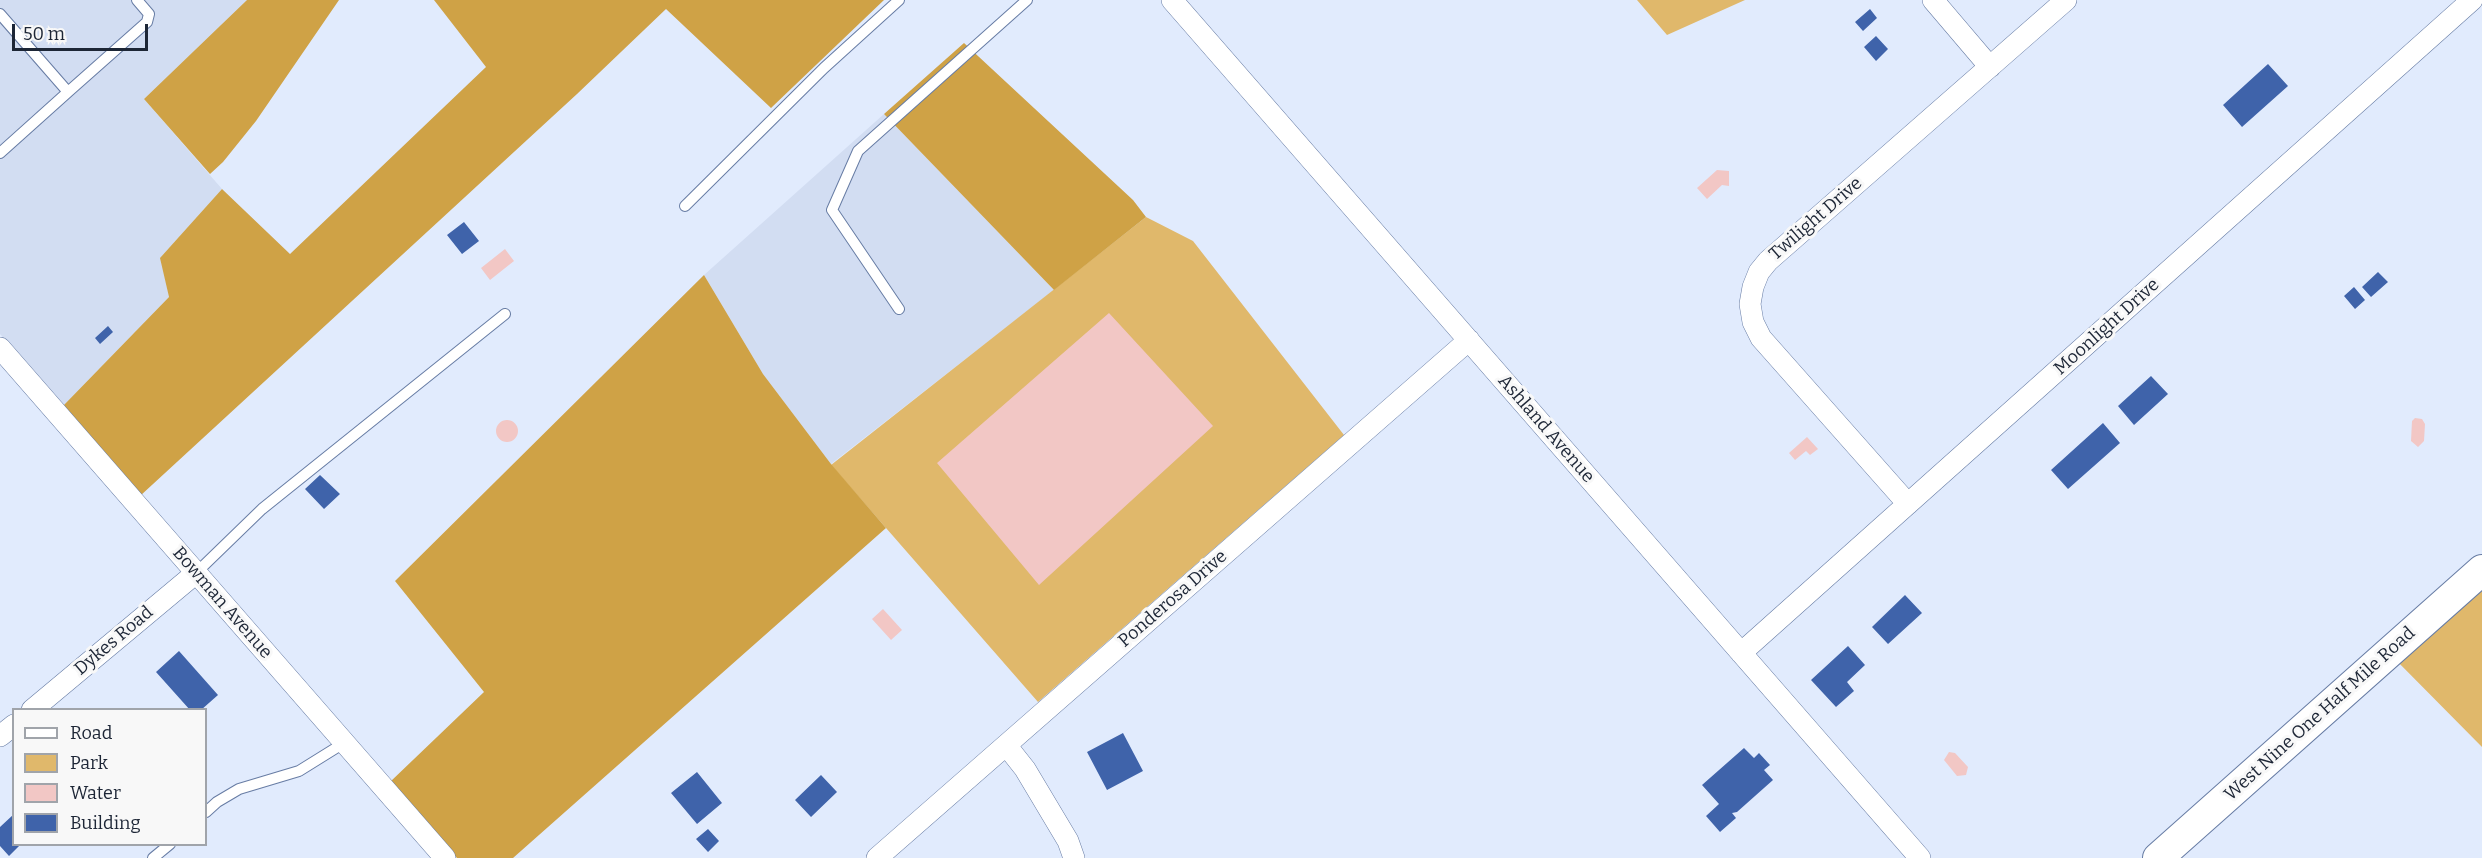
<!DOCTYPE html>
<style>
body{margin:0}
#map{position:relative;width:2482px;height:858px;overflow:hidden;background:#e1ebfd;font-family:Bitter,serif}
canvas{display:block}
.legend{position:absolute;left:12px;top:708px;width:195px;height:138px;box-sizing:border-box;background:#f8f8f8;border:2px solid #a0a4aa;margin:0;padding:8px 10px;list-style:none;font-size:18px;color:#1d2636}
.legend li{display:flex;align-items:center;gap:12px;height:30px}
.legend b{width:30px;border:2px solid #a0a4aa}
.scale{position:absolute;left:12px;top:24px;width:136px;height:27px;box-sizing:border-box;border:3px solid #1d2636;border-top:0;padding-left:8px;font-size:18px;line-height:21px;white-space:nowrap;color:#1d2636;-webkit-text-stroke:4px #f8f8f8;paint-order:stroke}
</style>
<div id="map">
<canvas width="2482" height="858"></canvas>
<ul class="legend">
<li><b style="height:8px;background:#fff"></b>Road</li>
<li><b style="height:16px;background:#e0b86b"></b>Park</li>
<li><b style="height:16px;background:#f2c7c5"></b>Water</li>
<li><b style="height:16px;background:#3f63aa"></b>Building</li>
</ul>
<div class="scale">50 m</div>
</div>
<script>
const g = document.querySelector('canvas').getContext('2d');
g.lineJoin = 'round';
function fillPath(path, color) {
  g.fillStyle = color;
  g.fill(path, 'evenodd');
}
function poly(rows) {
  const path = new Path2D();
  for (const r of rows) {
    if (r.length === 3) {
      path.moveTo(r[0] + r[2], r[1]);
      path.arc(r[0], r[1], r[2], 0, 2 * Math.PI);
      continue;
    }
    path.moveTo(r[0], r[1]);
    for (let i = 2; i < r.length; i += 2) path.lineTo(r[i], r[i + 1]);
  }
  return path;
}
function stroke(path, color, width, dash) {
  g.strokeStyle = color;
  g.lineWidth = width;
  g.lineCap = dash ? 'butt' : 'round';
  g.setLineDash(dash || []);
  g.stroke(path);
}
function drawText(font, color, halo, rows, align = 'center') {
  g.font = font + ' Bitter,serif';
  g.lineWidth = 6;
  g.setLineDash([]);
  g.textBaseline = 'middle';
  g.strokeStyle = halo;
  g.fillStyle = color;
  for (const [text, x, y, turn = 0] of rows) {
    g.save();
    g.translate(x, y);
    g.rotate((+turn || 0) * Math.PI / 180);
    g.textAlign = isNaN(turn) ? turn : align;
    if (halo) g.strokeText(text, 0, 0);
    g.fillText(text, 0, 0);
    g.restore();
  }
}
fillPath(poly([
 [0,0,247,0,144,99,222,189,161,257,169,297,63,406,0,334],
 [884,114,1054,290,831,464,763,374,704,275]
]), '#d2ddf2');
fillPath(poly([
 [1637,0,1745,0,1667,35],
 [1146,217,1193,241,1344,435,1038,702,831,465],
 [2482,570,2482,747,2389,653]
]), '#e0b86b');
fillPath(poly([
 [247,0,339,0,256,121,223,162,210,174,144,99],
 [434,0,884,0,771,108,666,9,577,94,140,496,63,406,169,297,160,258,222,189,290,254,486,67],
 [964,43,1133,200,1146,217,1054,290,884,114],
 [704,275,763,374,831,464,886,528,513,858,457,858,390,782,484,692,395,581]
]), '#cfa246');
fillPath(poly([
 [1717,170,1729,171,1729,186,1722,185,1707,199,1697,188],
 [505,249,514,261,490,280,481,268],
 [1109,313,1213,426,1039,585,937,463],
 [2415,418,2422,419,2425,424,2424,441,2418,447,2411,441,2412,421],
 [507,431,11],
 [1807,437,1818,449,1810,455,1806,451,1795,460,1789,453],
 [883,609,902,630,891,640,872,619],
 [1949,752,1955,753,1968,767,1966,775,1957,776,1944,760]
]), '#f2c7c5');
fillPath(poly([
 [1870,9,1877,18,1863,31,1855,22],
 [1876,36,1888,49,1876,61,1864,47],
 [2268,64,2288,86,2242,127,2223,105],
 [464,222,479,241,462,254,447,235],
 [2378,272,2388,282,2371,297,2362,287],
 [2354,287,2365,300,2355,309,2344,296],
 [108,326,113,332,100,344,95,338],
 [2151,376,2168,394,2134,425,2118,406],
 [2103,423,2120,443,2068,489,2051,470],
 [320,475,340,494,324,509,305,489],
 [1905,595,1922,613,1888,644,1872,627],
 [1848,646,1865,665,1847,682,1854,691,1836,707,1811,680],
 [179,651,218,695,201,710,190,710,156,672],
 [1123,733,1143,771,1107,790,1087,752],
 [1744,748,1754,758,1759,753,1770,765,1764,770,1773,780,1737,812,1732,813,1736,818,1720,832,1706,816,1719,804,1702,785],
 [697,772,722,803,697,824,671,793],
 [821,775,837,792,811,817,795,800],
 [14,814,14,844,21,844,9,856,0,846,0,827],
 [708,829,719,841,708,852,696,839]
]), '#3f63aa');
const lane = poly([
 [0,14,68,92,0,153],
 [68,92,147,22,149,14,137,0],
 [685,206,824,68,899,0],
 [899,309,832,210,858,151,1027,0],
 [196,573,262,509,505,314],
 [206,812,217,802,239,789,299,771,344,743],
 [153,858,170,844]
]);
const street = poly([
 [1172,0,1920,858],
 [1933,0,1990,67],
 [0,348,445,858],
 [1908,504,1761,338,1753,322,1750,304,1753,287,1759,272,1768,261,2066,0],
 [1741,653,2472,0],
 [32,710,196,573],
 [0,736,14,725],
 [1006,745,1025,769,1068,841,1074,858],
 [877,858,1469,340]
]);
const secondary = poly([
 [2158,858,2482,570]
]);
stroke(lane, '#677ca4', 12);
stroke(street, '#677ca4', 22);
stroke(secondary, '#677ca4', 32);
stroke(lane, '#fff', 10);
stroke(street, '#fff', 21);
stroke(secondary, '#fff', 30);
drawText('18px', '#1d2636', '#f8f8f8', [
 ["Twilight Drive",1816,219,-41],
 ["Moonlight Drive",2107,327,-42],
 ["Ashland Avenue",1546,429,49],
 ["Ponderosa Drive",1173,599,-41],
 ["Bowman Avenue",222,603,49],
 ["Dykes Road",114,641,-40],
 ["West Nine One Half Mile Road",2320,714,-42]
]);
</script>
